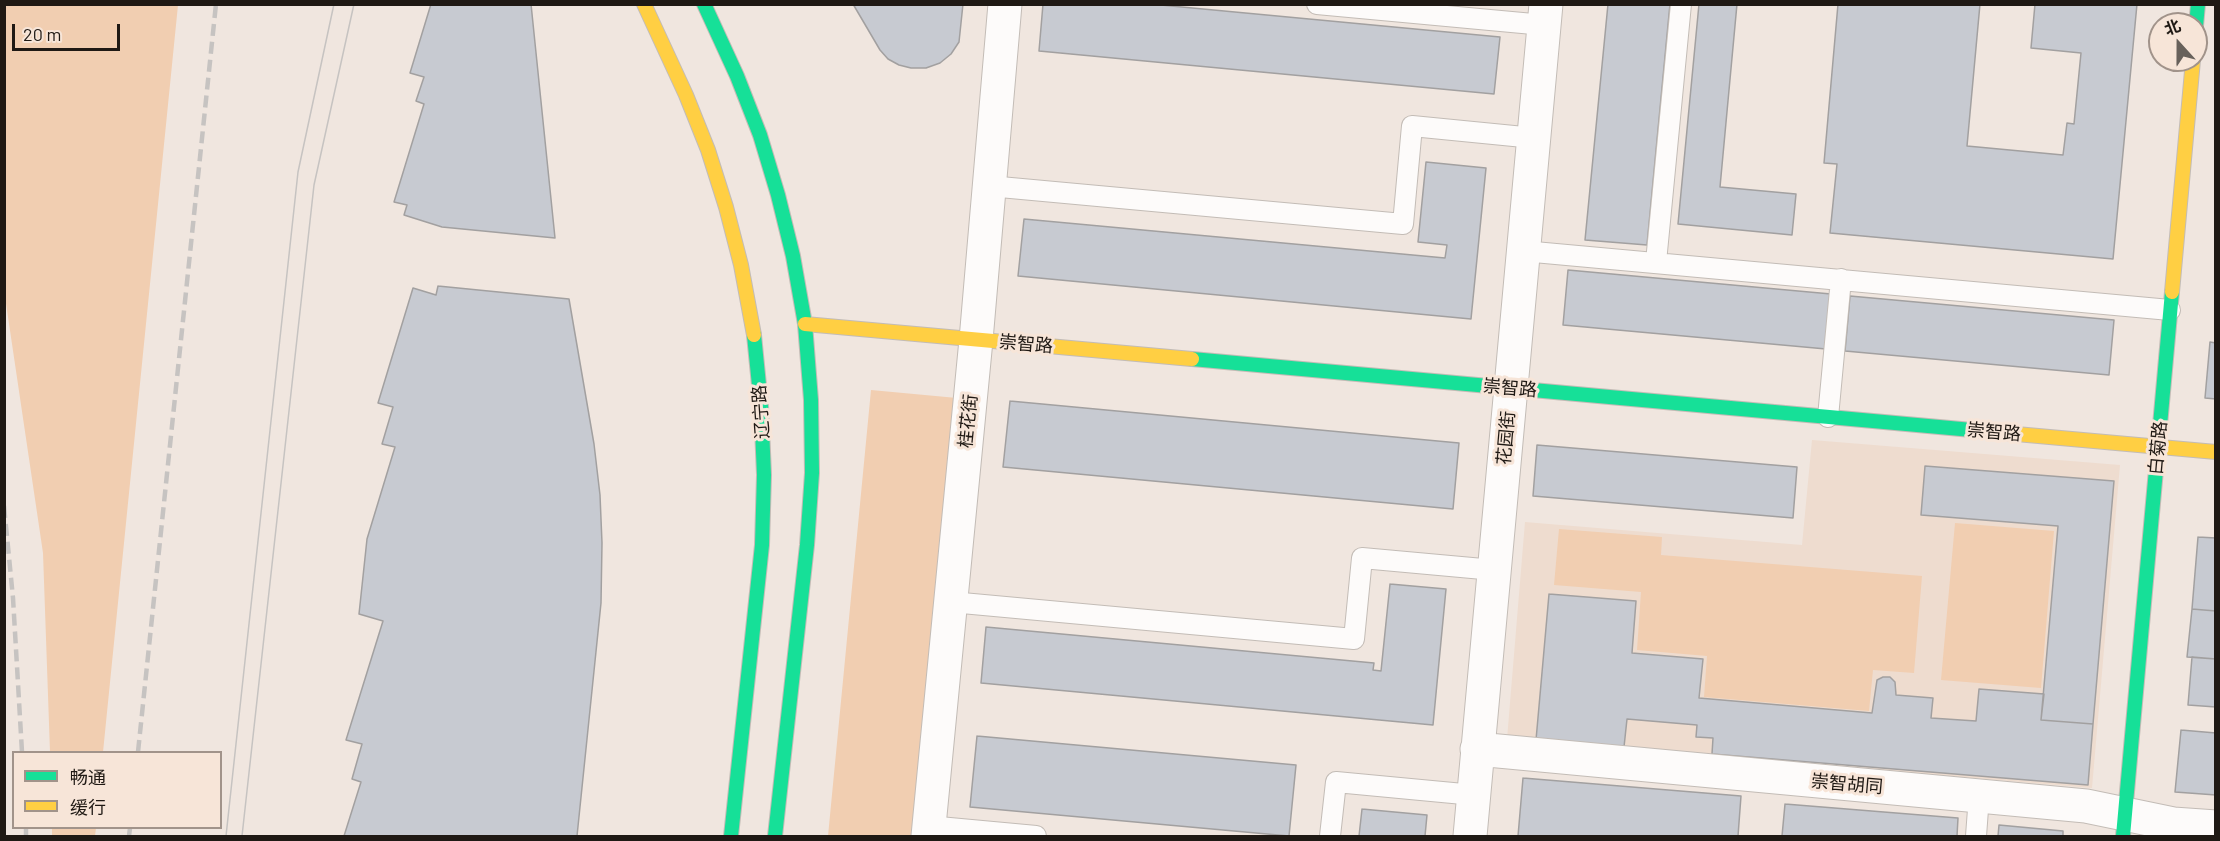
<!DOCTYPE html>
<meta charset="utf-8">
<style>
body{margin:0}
#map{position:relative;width:2220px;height:841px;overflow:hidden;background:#f0e6df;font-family:Barlow,"Noto Sans SC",sans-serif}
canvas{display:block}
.frame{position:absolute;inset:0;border:6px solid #1f1914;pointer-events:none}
.legend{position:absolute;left:12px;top:751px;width:210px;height:78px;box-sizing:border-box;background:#f7e5d8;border:2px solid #a1938a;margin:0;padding:8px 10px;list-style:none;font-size:18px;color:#1f1914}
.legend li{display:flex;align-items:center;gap:12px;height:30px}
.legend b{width:30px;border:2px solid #a1938a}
.north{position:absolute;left:2148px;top:12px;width:60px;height:60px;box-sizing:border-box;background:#f7e5d8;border:2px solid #a1938a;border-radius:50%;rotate:339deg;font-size:16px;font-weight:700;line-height:24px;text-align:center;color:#1f1914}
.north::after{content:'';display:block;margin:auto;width:21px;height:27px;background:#68615b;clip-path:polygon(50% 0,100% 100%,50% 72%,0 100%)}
.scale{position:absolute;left:12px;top:24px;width:108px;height:27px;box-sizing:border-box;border:3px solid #1f1914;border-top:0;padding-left:8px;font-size:18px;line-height:21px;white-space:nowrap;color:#1f1914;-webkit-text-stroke:4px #f7e5d8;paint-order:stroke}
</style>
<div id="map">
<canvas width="2220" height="841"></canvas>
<div class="frame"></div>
<ul class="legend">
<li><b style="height:8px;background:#16e098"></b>畅通</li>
<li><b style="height:8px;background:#ffcf43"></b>缓行</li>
</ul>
<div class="north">北</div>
<div class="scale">20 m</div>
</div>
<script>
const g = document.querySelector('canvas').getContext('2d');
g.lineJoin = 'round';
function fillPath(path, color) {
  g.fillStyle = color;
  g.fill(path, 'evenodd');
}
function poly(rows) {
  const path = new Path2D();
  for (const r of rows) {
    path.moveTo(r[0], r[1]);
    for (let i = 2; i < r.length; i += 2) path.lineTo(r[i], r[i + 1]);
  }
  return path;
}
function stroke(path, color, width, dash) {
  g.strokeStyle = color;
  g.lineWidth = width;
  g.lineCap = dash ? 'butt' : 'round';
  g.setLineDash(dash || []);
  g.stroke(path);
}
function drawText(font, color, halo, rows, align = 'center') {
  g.font = font + ' Barlow,"Noto Sans SC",sans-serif';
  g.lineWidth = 6;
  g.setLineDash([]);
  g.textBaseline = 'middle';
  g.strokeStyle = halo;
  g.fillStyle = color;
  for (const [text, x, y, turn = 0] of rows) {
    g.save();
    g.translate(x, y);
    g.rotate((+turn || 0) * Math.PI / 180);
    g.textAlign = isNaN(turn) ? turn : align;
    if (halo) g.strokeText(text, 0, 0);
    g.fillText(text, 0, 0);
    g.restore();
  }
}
fillPath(poly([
 [1812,440,2120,465,2092,788,1507,739,1525,522,1802,545]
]), '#eedccf');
fillPath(poly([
 [4,5,178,5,103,752,50,752,43,553,4,290],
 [871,390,957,398,915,836,828,836],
 [1955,523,2054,531,2041,688,1941,680],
 [1559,529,1662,537,1661,555,1922,576,1914,673,1873,670,1869,711,1704,697,1707,656,1637,650,1641,592,1554,585],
 [52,828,96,828,95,836,52,836]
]), '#f1ceb1');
const building = poly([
 [431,4,531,4,555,238,442,227,404,215,407,205,394,202,424,104,416,101,424,77,410,73,431,4],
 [853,4,963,4,959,42,951,54,940,63,926,68,911,68,899,65,888,59,880,50,853,4],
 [1043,4,1150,4,1500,37,1494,94,1039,51,1043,4],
 [1608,4,1670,4,1647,245,1585,240,1608,4],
 [1699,4,1737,4,1720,187,1796,194,1792,235,1678,224,1699,4],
 [1838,4,1980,4,1967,146,2063,155,2067,123,2074,124,2081,53,2031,48,2035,4,2137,4,2113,259,1830,233,1837,164,1824,163,1838,4],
 [1426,162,1486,168,1471,319,1018,276,1024,219,1445,258,1447,245,1418,242,1426,162],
 [1568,270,1831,294,1826,349,1563,325,1568,270],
 [438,286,569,299,594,444,600,495,602,543,601,603,577,836,344,836,361,782,352,779,362,744,346,740,383,621,359,614,367,539,395,447,382,444,393,407,378,403,413,288,436,295,438,286],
 [1850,296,2114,320,2109,375,1845,351,1850,296],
 [2210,342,2216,343,2216,399,2205,398,2210,342],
 [1010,401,1459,443,1453,509,1003,467,1010,401],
 [1537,445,1797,467,1793,518,1533,496,1537,445],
 [1925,466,2114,481,2093,724,2041,720,2058,526,1921,515,1925,466],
 [2198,537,2216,538,2216,611,2192,609,2198,537],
 [1390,584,1446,589,1433,725,981,683,986,627,1374,663,1373,670,1381,671,1390,584],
 [1549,594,1636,601,1632,653,1703,659,1699,698,1872,713,1877,680,1883,677,1890,677,1895,682,1896,695,1933,698,1931,718,1976,721,1979,689,2044,694,2041,720,2093,724,2088,785,1712,754,1713,738,1696,737,1697,725,1627,719,1624,747,1536,740,1549,594],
 [2192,609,2216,611,2216,659,2187,657,2192,609],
 [2192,657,2216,659,2216,707,2188,705,2192,657],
 [2181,730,2216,733,2216,795,2175,792,2181,730],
 [977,736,1296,765,1289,836,970,807,977,736],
 [1523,778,1741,796,1738,836,1518,836,1523,778],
 [1785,804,1958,818,1957,836,1782,836,1785,804],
 [1362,809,1427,815,1425,836,1359,836,1362,809],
 [1999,825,2063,831,2063,836,1998,836,1999,825]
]);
fillPath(building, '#c7cad1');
stroke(building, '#a2a0a0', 1.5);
const lane = poly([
 [1317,4,1544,25],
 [989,186,1403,224,1412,126,1534,138],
 [1523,251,2170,310],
 [1656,262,1681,4],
 [1828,417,1841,279],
 [951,602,1354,639,1362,558,1494,570],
 [928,826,1036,836],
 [1330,836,1336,782,1474,795],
 [1976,836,1979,796]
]);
const street = poly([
 [1477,749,2086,806,2173,824,2216,827],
 [928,836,976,340,1005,4],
 [1470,836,1546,4]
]);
const fast = poly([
 [704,4,737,76,760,135,778,195,793,256,805,324,811,400,812,473,807,545,775,836],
 [2196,26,2198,4],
 [1192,359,1994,432],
 [731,836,762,545,764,475,761,405,754,335],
 [2123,836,2172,292]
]);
const slow = poly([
 [644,4,686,95,708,150,726,207,741,265,754,335],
 [2172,292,2193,60],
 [805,324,1192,359],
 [1994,432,2216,452]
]);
stroke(lane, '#c3bcb6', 22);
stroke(street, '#c3bcb6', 35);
stroke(fast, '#c3bcb6', 16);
stroke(slow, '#c3bcb6', 16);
stroke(lane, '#fdfbfa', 20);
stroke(street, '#fdfbfa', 33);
stroke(fast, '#16e098', 14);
stroke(slow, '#ffcf43', 14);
stroke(poly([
 [226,836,298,172,334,4],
 [242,836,314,185,354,4]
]), '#c6c3c1', 1.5);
stroke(poly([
 [4,506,13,598,22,752],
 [138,752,216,4],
 [26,828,26,836],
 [129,836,130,828]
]), '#c6c3c1', 4.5, [12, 6]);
drawText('18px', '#1f1914', '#f7e5d8', [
 ["崇智路",1026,344,5],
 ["崇智路",1510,388,5],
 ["辽宁路",761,412,-94],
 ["桂花街",968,421,-84],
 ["崇智路",1994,432,5],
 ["花园街",1506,438,-85],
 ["白菊路",2158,448,-85],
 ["崇智胡同",1847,784,5]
]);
</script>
